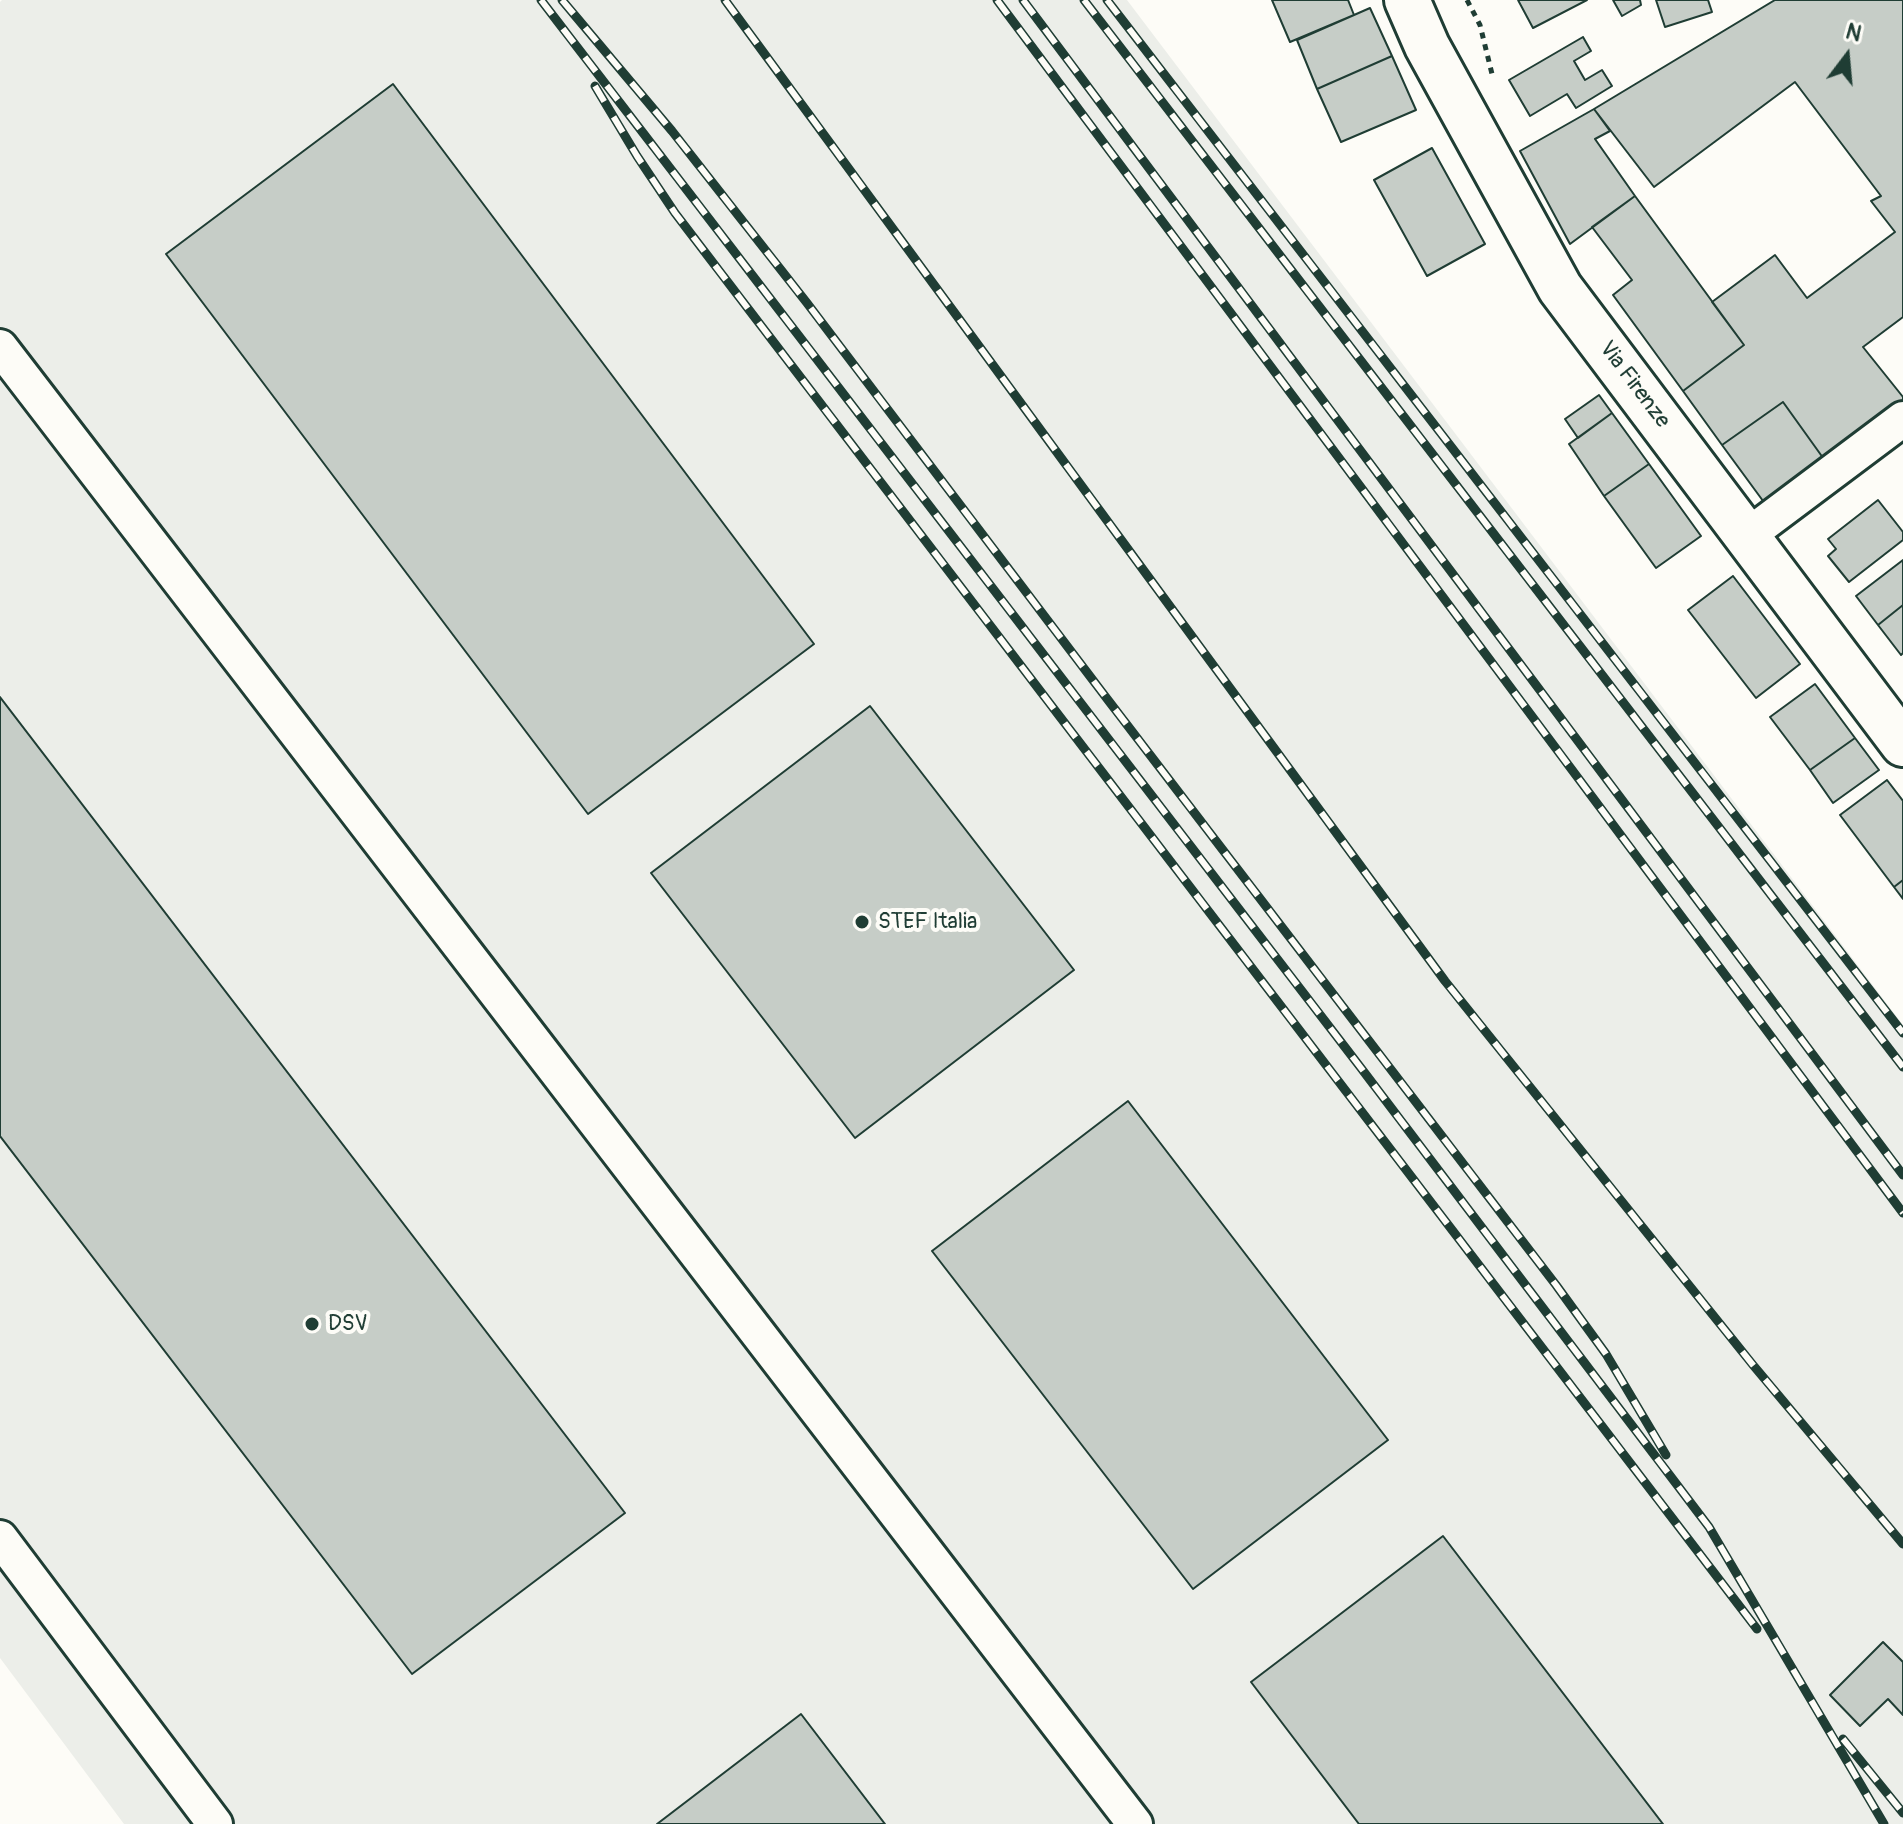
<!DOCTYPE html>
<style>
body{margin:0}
#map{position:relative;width:1903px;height:1824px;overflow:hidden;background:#fdfcf7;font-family:Pangolin,sans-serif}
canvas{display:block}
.north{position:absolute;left:1807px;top:16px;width:80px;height:80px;-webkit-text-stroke:6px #fdfcf7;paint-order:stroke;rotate:16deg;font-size:22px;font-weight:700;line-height:32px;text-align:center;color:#1f3d34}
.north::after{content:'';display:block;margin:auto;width:28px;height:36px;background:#1f3d34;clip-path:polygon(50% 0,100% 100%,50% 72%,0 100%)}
</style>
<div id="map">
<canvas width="1903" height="1824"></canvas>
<div class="north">N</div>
</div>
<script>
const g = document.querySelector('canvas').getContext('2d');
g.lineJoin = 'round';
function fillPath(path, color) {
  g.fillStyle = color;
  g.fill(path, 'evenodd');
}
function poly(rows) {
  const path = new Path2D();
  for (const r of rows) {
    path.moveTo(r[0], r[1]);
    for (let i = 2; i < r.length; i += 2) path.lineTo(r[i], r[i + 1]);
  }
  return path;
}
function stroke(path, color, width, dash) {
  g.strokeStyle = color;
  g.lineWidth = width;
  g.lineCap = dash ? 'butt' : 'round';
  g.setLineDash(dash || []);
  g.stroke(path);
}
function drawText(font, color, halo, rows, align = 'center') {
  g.font = font + ' Pangolin,sans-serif';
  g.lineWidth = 8;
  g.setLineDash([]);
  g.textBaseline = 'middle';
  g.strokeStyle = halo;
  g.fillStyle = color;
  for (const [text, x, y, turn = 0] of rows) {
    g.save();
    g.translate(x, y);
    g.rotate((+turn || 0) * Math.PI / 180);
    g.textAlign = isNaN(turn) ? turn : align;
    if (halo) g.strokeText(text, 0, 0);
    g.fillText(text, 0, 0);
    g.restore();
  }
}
fillPath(poly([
 [2,0,1127,0,1903,1025,1903,1824,124,1824,0,1658,0,2]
]), '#eceee9');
const building = poly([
 [1272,0,1348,0,1354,15,1290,42,1272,0],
 [1518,0,1587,0,1533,28,1518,0],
 [1613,0,1640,0,1641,5,1622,16,1613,0],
 [1656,0,1708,0,1712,12,1665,27,1656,0],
 [1775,0,1903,0,1903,317,1863,347,1903,397,1903,402,1826,462,1783,402,1722,445,1683,391,1744,345,1712,302,1775,255,1807,298,1895,232,1871,201,1881,196,1795,82,1654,187,1594,109,1775,0],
 [1370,8,1392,56,1317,89,1297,40,1370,8],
 [1583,37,1591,51,1574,61,1585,80,1602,70,1612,86,1576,108,1567,94,1530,116,1509,80,1583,37],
 [1392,56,1416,110,1341,142,1317,89,1392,56],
 [393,84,814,644,588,814,166,254,393,84],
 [1594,109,1610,131,1595,139,1635,196,1570,244,1520,151,1594,109],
 [1432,148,1485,244,1427,276,1374,180,1432,148],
 [1635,196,1744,345,1683,391,1613,295,1632,280,1592,227,1635,196],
 [1599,395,1612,413,1578,438,1565,419,1599,395],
 [1783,402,1826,462,1766,505,1722,445,1783,402],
 [1612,413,1649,464,1604,496,1569,444,1612,413],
 [1649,464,1701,536,1656,568,1604,496,1649,464],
 [1878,500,1903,532,1903,540,1849,582,1828,556,1836,549,1828,539,1878,500],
 [1903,560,1903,605,1878,625,1856,596,1903,560],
 [1733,576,1800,664,1756,698,1688,610,1733,576],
 [1903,605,1903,653,1901,655,1878,625,1903,605],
 [1815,684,1855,738,1810,770,1770,717,1815,684],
 [0,697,625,1513,412,1674,0,1136,0,697],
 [870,706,1074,970,855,1138,651,873,870,706],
 [1855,738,1879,770,1833,803,1810,770,1855,738],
 [1887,780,1903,801,1903,880,1894,887,1840,815,1887,780],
 [1903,880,1903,899,1894,887,1903,880],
 [1128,1101,1388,1440,1193,1589,932,1251,1128,1101],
 [1443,1536,1663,1824,1359,1824,1251,1682,1443,1536],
 [1883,1642,1903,1662,1903,1715,1888,1699,1860,1726,1830,1695,1883,1642],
 [801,1714,885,1824,657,1824,801,1714]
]);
fillPath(building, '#c6cdc7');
stroke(building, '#1f3d34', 2);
const minor = poly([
 [0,347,1135,1824],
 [1747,536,1903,419],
 [0,1538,215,1824]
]);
const secondary = poly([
 [1407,0,1427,46,1560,288,1903,744]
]);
stroke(minor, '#1f3d34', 40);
stroke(secondary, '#1f3d34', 50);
stroke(poly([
 [1467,0,1480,25,1493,78]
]), '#1f3d34', 5, [6, 6]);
stroke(minor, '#fdfcf7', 34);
stroke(secondary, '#fdfcf7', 44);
const rail = poly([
 [541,0,1361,1068,1709,1527,1884,1824],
 [562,0,672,131,807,303,1108,700,1556,1285,1606,1354,1666,1455],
 [725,0,1445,981,1753,1365,1903,1544],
 [997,0,1903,1213],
 [1023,0,1903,1175],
 [1084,0,1903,1067],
 [1107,0,1903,1033],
 [595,86,637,156,675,213,1757,1629],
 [1843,1739,1903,1813]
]);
stroke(rail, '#1f3d34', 9);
stroke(rail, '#fdfcf7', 6, [18]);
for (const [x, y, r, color] of [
 [862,922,8,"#1f3d34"],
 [312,1324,8,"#1f3d34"]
]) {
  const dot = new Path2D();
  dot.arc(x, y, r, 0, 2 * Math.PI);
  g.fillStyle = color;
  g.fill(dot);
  stroke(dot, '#fdfcf7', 3);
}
drawText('22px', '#1f3d34', '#fdfcf7', [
 ["Via Firenze",1634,385,53]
]);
drawText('22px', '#1f3d34', '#fdfcf7', [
 ["STEF Italia",878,922],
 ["DSV",328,1324]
], 'left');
</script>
